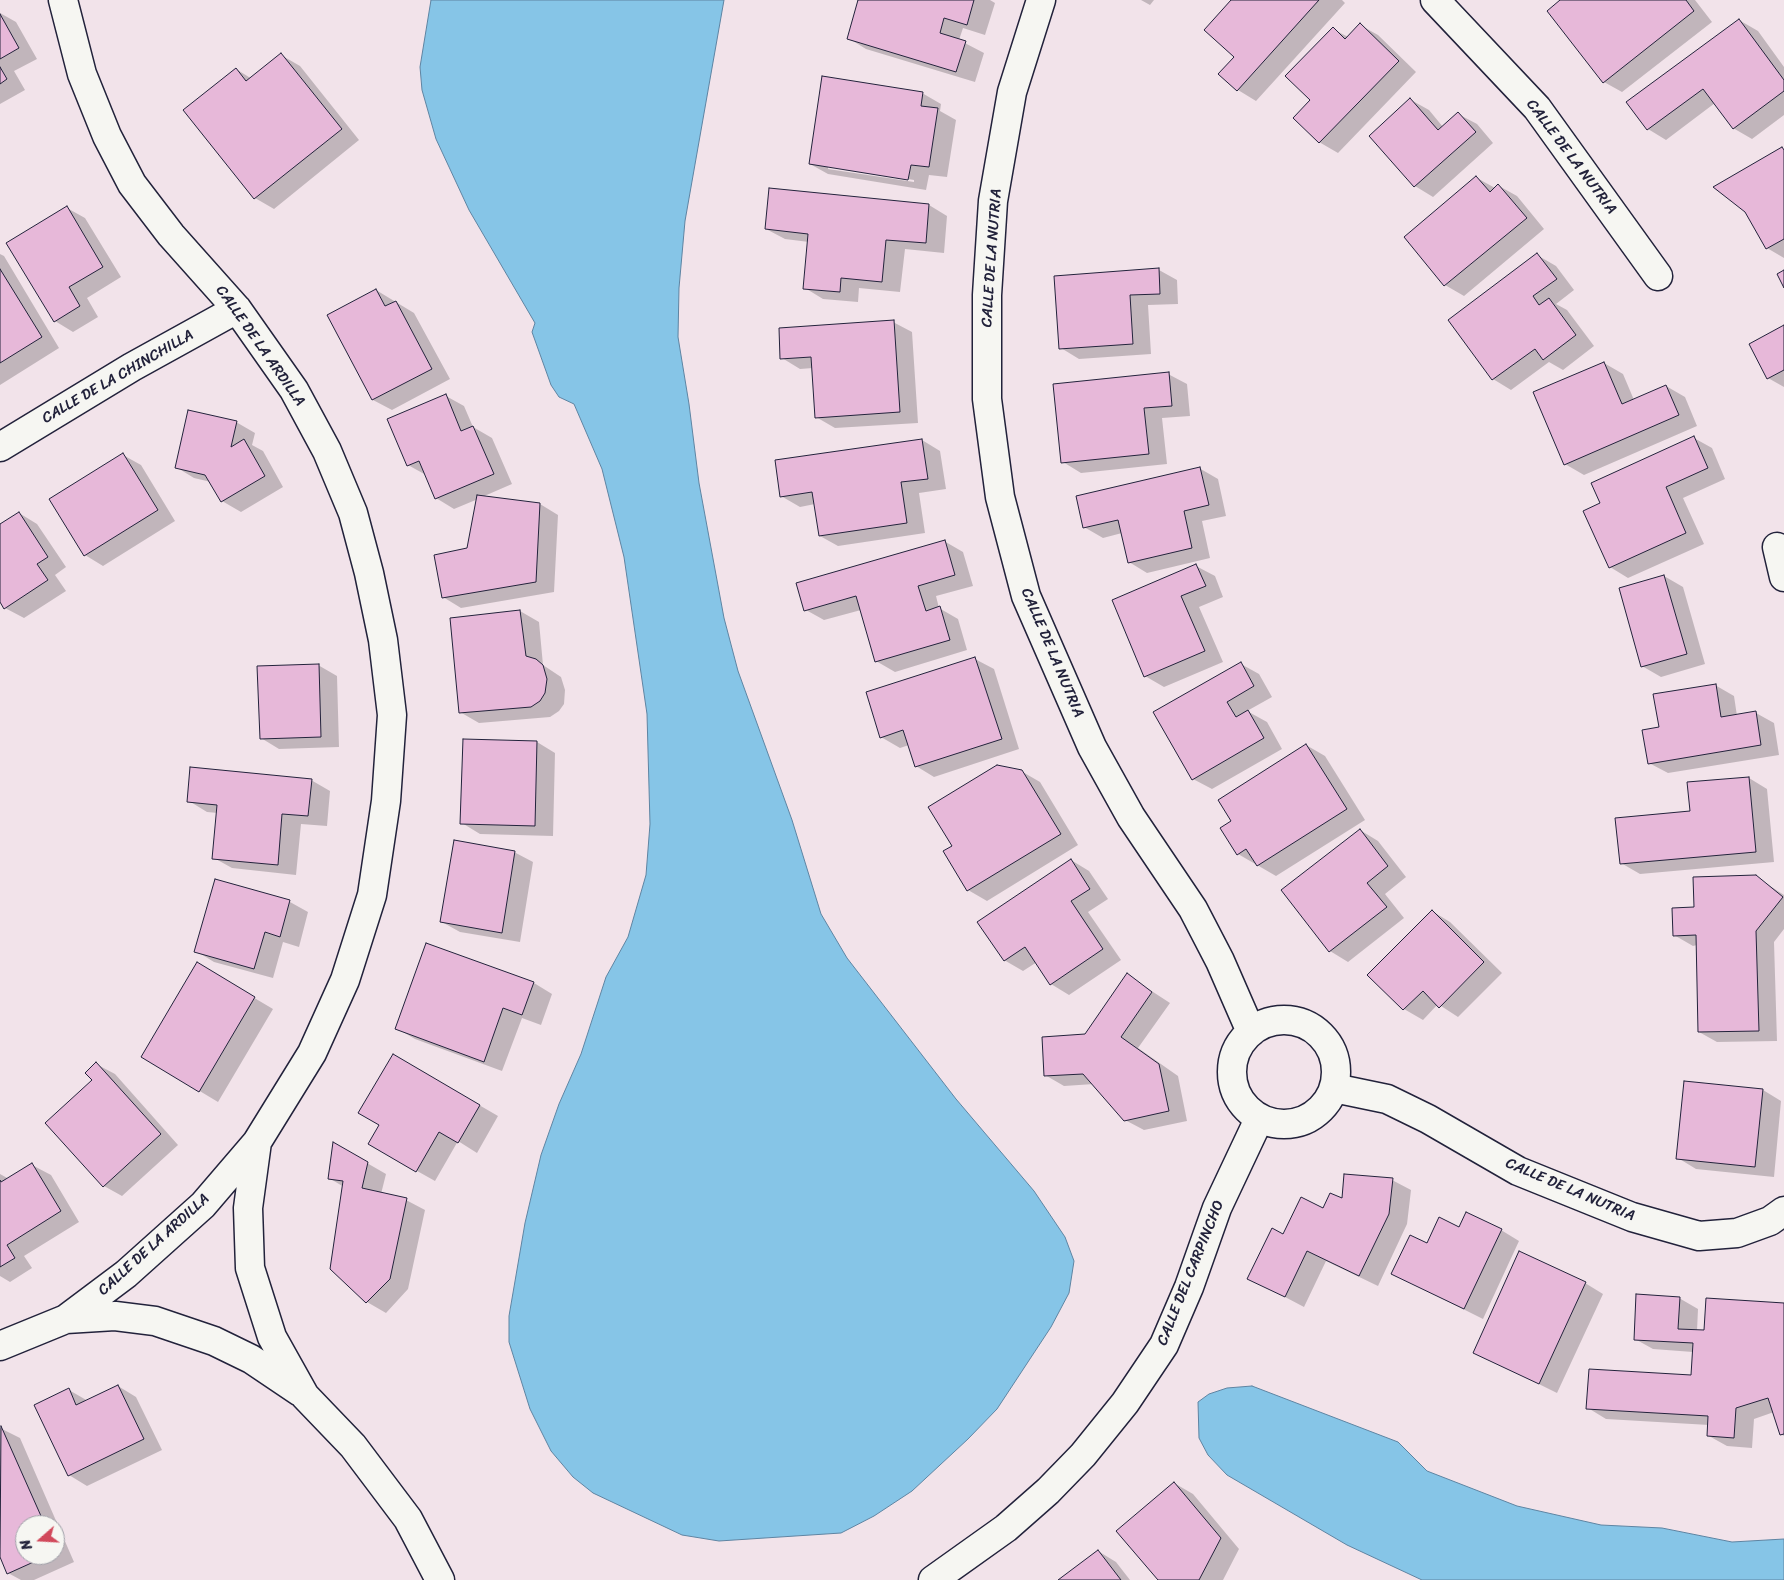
<!DOCTYPE html>
<style>
body{margin:0}
#map{position:relative;width:1784px;height:1580px;overflow:hidden;background:#f2e3ea;font-family:Sriracha,sans-serif}
canvas{display:block}
.north{position:absolute;left:15px;top:1515px;width:50px;height:50px;box-sizing:border-box;background:#f6f6f2;border:1px solid #a1a1a9;border-radius:50%;rotate:251deg;font-size:14px;font-weight:700;line-height:20px;text-align:center;color:#22223b}
.north::after{content:'';display:block;margin:auto;width:18px;height:22px;background:#d1495b;clip-path:polygon(50% 0,100% 100%,50% 72%,0 100%)}
</style>
<div id="map">
<canvas width="1784" height="1580"></canvas>
<div class="north">N</div>
</div>
<script>
const g = document.querySelector('canvas').getContext('2d');
g.lineJoin = 'round';
function fillPath(path, color) {
  g.fillStyle = color;
  g.fill(path, 'evenodd');
}
function poly(rows) {
  const path = new Path2D();
  for (const r of rows) {
    if (r.length === 3) {
      path.moveTo(r[0] + r[2], r[1]);
      path.arc(r[0], r[1], r[2], 0, 2 * Math.PI);
      continue;
    }
    path.moveTo(r[0], r[1]);
    for (let i = 2; i < r.length; i += 2) path.lineTo(r[i], r[i + 1]);
  }
  return path;
}
function stroke(path, color, width, dash) {
  g.strokeStyle = color;
  g.lineWidth = width;
  g.lineCap = dash ? 'butt' : 'round';
  g.setLineDash(dash || []);
  g.stroke(path);
}
function drawText(font, color, halo, rows, align = 'center') {
  g.font = font + ' Sriracha,sans-serif';
  g.lineWidth = 5;
  g.setLineDash([]);
  g.textBaseline = 'middle';
  g.strokeStyle = halo;
  g.fillStyle = color;
  for (const [text, x, y, turn = 0] of rows) {
    g.save();
    g.translate(x, y);
    g.rotate((+turn || 0) * Math.PI / 180);
    g.textAlign = isNaN(turn) ? turn : align;
    if (halo) g.strokeText(text, 0, 0);
    g.fillText(text, 0, 0);
    g.restore();
  }
}
const water = poly([
 [431,0,724,0,685,221,679,288,678,337,689,404,699,483,724,618,738,671,792,820,821,914,847,958,956,1099,1034,1191,1065,1237,1074,1261,1069,1293,1051,1327,997,1409,968,1439,912,1491,874,1516,841,1533,719,1541,682,1535,593,1493,573,1477,551,1451,530,1409,509,1342,509,1316,514,1287,525,1223,541,1155,559,1104,581,1054,606,977,628,937,646,875,650,824,647,714,624,557,602,469,574,404,559,397,551,385,532,332,535,323,469,210,436,139,422,90,420,67,431,0],
 [1252,1386,1398,1442,1427,1471,1517,1506,1601,1525,1662,1528,1732,1542,1784,1539,1784,1580,1422,1580,1347,1545,1227,1475,1208,1455,1199,1438,1198,1402,1209,1394,1227,1388,1252,1386]
]);
fillPath(water, '#86c5e7');
stroke(water, '#5e84a2', 1);
fillPath(poly([
 [860,0,990,0,995,3,985,35,963,28,959,40,984,53,975,82,866,49,848,38],
 [1141,0,1154,0,1150,5],
 [1233,0,1342,0,1345,3,1256,101,1238,90,1220,74,1235,57],
 [1562,0,1695,0,1712,22,1622,92,1604,82],
 [0,13,16,22,37,59,14,71,25,90,0,104],
 [1739,20,1758,31,1784,67,1784,115,1752,139,1733,128,1715,103,1666,140,1648,129],
 [1360,25,1378,35,1416,72,1338,153,1319,142,1312,100,1333,29,1348,37],
 [281,55,300,66,359,140,274,209,255,198,236,69,252,79],
 [922,93,941,104,940,111,956,120,947,177,929,175,926,190,828,174,810,164],
 [828,166,914,180,914,182,828,169],
 [1411,100,1429,110,1443,127,1458,114,1477,124,1493,143,1433,197,1415,186],
 [1782,148,1784,149,1784,258,1767,248],
 [1477,178,1495,188,1499,186,1517,196,1544,229,1464,296,1445,285],
 [770,190,929,205,947,216,944,253,905,249,900,292,859,288,858,302,823,299,805,288,809,242,785,239,766,229],
 [67,208,85,218,121,277,87,298,98,317,73,332,55,321,7,244],
 [0,254,4,256,59,348,0,385],
 [1537,255,1556,266,1574,290,1556,304,1567,310,1594,346,1563,370,1549,362,1511,390,1493,379,1449,321],
 [1159,270,1177,280,1178,304,1148,305,1151,354,1079,359,1061,348],
 [376,290,414,313,450,379,392,410,373,400,328,315],
 [893,322,912,332,918,423,835,428,816,417,813,368,800,369,782,358],
 [1784,327,1784,387,1768,378],
 [1604,363,1623,374,1634,400,1666,386,1685,397,1697,426,1584,475,1565,464],
 [1168,374,1187,384,1190,416,1162,418,1167,464,1081,473,1063,462],
 [446,396,464,406,473,427,492,438,512,484,482,497,540,504,558,515,554,592,461,608,443,597,468,549,478,499,454,509,436,498,426,475,408,465],
 [236,422,255,433,252,445,263,451,283,487,241,512,222,501,211,482,194,478,176,467],
 [1694,438,1712,448,1725,479,1683,498,1704,544,1628,578,1610,567,1602,504],
 [922,440,940,451,946,489,919,493,925,533,838,546,820,536,815,504,800,507,781,496],
 [123,455,141,465,175,521,103,566,85,555],
 [1199,468,1218,479,1226,516,1202,521,1210,558,1147,573,1129,562,1122,533,1103,538,1084,527],
 [19,513,37,524,66,567,55,575,66,591,24,618,5,608,0,600,0,526],
 [944,541,963,552,973,586,936,596,939,608,958,619,967,650,895,672,876,661,861,610,824,620,806,610],
 [1196,566,1215,576,1223,597,1199,607,1223,662,1164,687,1145,676,1113,601],
 [1664,576,1683,587,1705,664,1661,677,1642,666],
 [520,611,539,622,543,665,561,677,565,690,564,704,559,711,550,717,479,723,460,712,451,619],
 [975,659,994,669,1019,749,934,777,916,766,909,745,900,748,881,737],
 [1241,664,1259,674,1272,697,1247,711,1267,722,1282,749,1212,789,1193,779],
 [318,665,337,676,339,747,279,749,261,738],
 [1715,685,1734,696,1737,716,1756,713,1774,723,1779,755,1668,773,1649,763,1660,728],
 [464,740,537,742,555,753,553,836,480,834,462,823],
 [1306,745,1325,756,1365,820,1276,876,1238,854,1233,821],
 [1021,771,1040,782,1078,845,987,901,968,890,953,846],
 [1749,778,1767,789,1774,862,1640,874,1621,863,1692,812],
 [311,780,330,791,327,826,301,824,296,875,232,868,214,858,218,813,207,812,189,801],
 [1360,830,1378,841,1406,877,1385,894,1404,918,1348,962,1330,951],
 [514,852,533,862,520,942,460,932,442,922],
 [1071,860,1089,871,1108,899,1088,912,1121,960,1069,995,1051,984,1037,962,1023,971,1004,960],
 [1756,877,1784,895,1784,929,1774,942,1777,1041,1717,1042,1699,1032,1697,945,1693,946,1674,935,1695,909],
 [216,880,290,902,308,912,299,947,283,942,273,978,214,962,196,951],
 [1432,911,1450,922,1502,973,1458,1017,1438,1004,1423,1020,1404,1009,1369,975],
 [427,944,534,983,552,994,541,1025,522,1018,502,1071,415,1039,396,1028],
 [197,964,273,1009,218,1102,143,1057],
 [1127,975,1170,1003,1138,1048,1178,1076,1187,1121,1144,1130,1125,1120,1094,1084,1064,1086,1045,1075,1085,1036],
 [393,1055,498,1116,477,1153,458,1141,435,1181,369,1144,380,1125],
 [96,1064,115,1074,178,1145,122,1196,104,1186,93,1080],
 [1763,1090,1781,1101,1774,1177,1696,1169,1678,1158],
 [334,1144,386,1174,381,1194,406,1200,425,1210,408,1289,386,1313,367,1302,331,1268,344,1187,329,1178],
 [32,1165,51,1175,79,1222,24,1256,32,1268,10,1282,0,1276,0,1174,9,1179],
 [1392,1180,1411,1190,1407,1224,1378,1286,1326,1261,1304,1307,1249,1278,1323,1209],
 [1501,1230,1519,1241,1483,1319,1393,1274,1428,1245],
 [1585,1283,1603,1294,1557,1393,1474,1352],
 [1679,1298,1698,1309,1697,1331,1705,1332,1784,1304,1784,1436,1781,1434,1774,1412,1754,1419,1752,1448,1727,1446,1709,1436,1709,1425,1606,1419,1588,1408,1692,1377,1693,1352,1653,1349,1635,1339],
 [118,1386,136,1397,162,1450,87,1486,69,1475,69,1390,88,1401],
 [0,1428,20,1438,74,1562,34,1580,21,1580,8,1573,0,1554],
 [25,1525,55,1525,55,1555,25,1555],
 [1174,1483,1193,1494,1239,1549,1223,1580,1159,1580],
 [1098,1551,1116,1562,1130,1580,1060,1580]
]), '#0003');
const building = poly([
 [858,0,974,0,967,25,944,18,940,33,966,41,956,72,847,39,858,0],
 [1231,0,1319,0,1237,91,1218,74,1234,57,1204,30,1231,0],
 [1560,0,1686,0,1694,11,1603,83,1547,11,1560,0],
 [0,14,19,48,0,59,0,14],
 [1739,19,1784,80,1784,91,1733,129,1703,89,1647,130,1626,102,1739,19],
 [1360,23,1399,61,1319,143,1293,118,1310,100,1285,76,1333,27,1345,39,1360,23],
 [281,53,342,129,254,199,183,110,236,68,246,81,281,53],
 [0,67,7,79,0,84,0,67],
 [822,76,923,92,921,106,938,108,929,167,911,165,908,180,809,164,822,76],
 [1410,98,1438,130,1458,112,1476,132,1414,187,1369,136,1410,98],
 [1782,147,1784,150,1784,239,1766,249,1745,212,1713,187,1782,147],
 [1476,176,1490,192,1498,184,1527,218,1444,286,1404,237,1476,176],
 [769,188,929,204,926,243,886,240,882,282,841,278,840,292,803,289,808,234,765,229,769,188],
 [67,206,103,267,69,287,80,306,54,322,6,243,67,206],
 [1537,253,1557,279,1533,296,1539,305,1549,298,1576,335,1543,360,1535,349,1492,380,1448,320,1537,253],
 [1159,268,1160,294,1130,295,1133,344,1059,349,1054,276,1159,268],
 [0,269,42,337,0,363,0,269],
 [1784,270,1784,288,1777,274,1784,270],
 [376,289,385,306,396,301,432,369,372,400,327,315,376,289],
 [894,320,900,412,815,418,811,357,780,359,779,328,894,320],
 [1784,325,1784,370,1767,379,1749,344,1784,325],
 [1604,362,1622,404,1666,385,1679,415,1564,465,1533,392,1604,362],
 [1169,372,1172,406,1144,408,1149,454,1061,463,1053,384,1169,372],
 [446,394,461,431,473,426,494,474,435,499,419,461,407,466,387,419,446,394],
 [188,410,237,421,231,447,244,439,265,476,221,502,205,475,175,468,188,410],
 [1694,436,1708,468,1666,487,1686,533,1609,568,1583,511,1600,503,1591,483,1694,436],
 [922,439,928,479,901,482,907,523,819,536,812,492,780,497,775,460,922,439],
 [123,453,158,510,84,556,49,499,123,453],
 [1200,467,1209,505,1184,511,1192,548,1128,563,1118,520,1083,528,1076,496,1200,467],
 [477,495,540,503,536,582,442,598,434,555,467,548,477,495],
 [19,512,48,557,37,564,48,580,4,609,0,602,0,524,19,512],
 [945,540,955,575,918,586,926,611,940,606,950,640,875,662,856,596,804,611,796,583,945,540],
 [1196,564,1206,586,1181,596,1205,651,1144,677,1112,600,1196,564],
 [1664,575,1687,654,1641,667,1619,588,1664,575],
 [520,610,526,656,536,659,543,665,547,679,545,693,540,701,531,707,459,713,450,618,520,610],
 [975,657,1002,739,915,767,903,730,880,738,866,692,975,657],
 [1241,662,1254,686,1227,702,1236,717,1248,710,1264,738,1192,780,1153,712,1241,662],
 [319,664,321,737,260,739,257,666,319,664],
 [1716,684,1721,717,1756,711,1761,745,1648,764,1642,730,1659,727,1653,694,1716,684],
 [463,739,537,741,535,826,460,824,463,739],
 [1306,744,1347,809,1257,866,1246,849,1237,855,1220,828,1231,821,1218,800,1306,744],
 [997,765,1022,770,1061,834,967,891,943,851,952,846,928,807,997,765],
 [190,767,312,779,308,816,282,814,278,865,212,859,217,805,187,802,190,767],
 [1749,777,1756,852,1620,864,1615,818,1690,811,1687,782,1749,777],
 [1360,829,1388,866,1367,883,1387,907,1329,952,1281,890,1360,829],
 [454,840,515,851,502,933,440,922,454,840],
 [1071,859,1090,889,1071,901,1103,949,1050,985,1025,947,1004,961,977,922,1071,859],
 [1756,875,1783,897,1756,931,1759,1031,1698,1032,1696,935,1673,936,1672,908,1694,907,1693,877,1756,875],
 [215,879,290,900,280,937,265,932,254,969,194,952,215,879],
 [1432,910,1484,962,1439,1008,1423,991,1403,1010,1367,975,1432,910],
 [426,943,534,982,522,1015,503,1008,484,1062,395,1029,426,943],
 [197,962,255,997,199,1092,141,1057,197,962],
 [1127,973,1152,992,1121,1037,1159,1064,1169,1111,1124,1121,1083,1074,1044,1076,1042,1037,1085,1034,1127,973],
 [393,1054,480,1105,458,1143,439,1132,416,1172,368,1144,379,1125,358,1113,393,1054],
 [96,1062,161,1134,103,1187,45,1123,92,1080,85,1073,96,1062],
 [1684,1081,1763,1089,1755,1167,1676,1159,1684,1081],
 [333,1142,368,1162,362,1188,407,1198,390,1279,366,1303,330,1269,343,1181,328,1179,333,1142],
 [32,1163,61,1211,7,1245,15,1258,0,1267,0,1180,1,1182,32,1163],
 [1344,1174,1393,1178,1389,1214,1359,1276,1307,1251,1285,1297,1247,1279,1272,1228,1283,1234,1301,1197,1323,1208,1330,1193,1342,1198,1344,1174],
 [1466,1212,1502,1229,1464,1309,1391,1274,1410,1235,1427,1243,1439,1217,1459,1227,1466,1212],
 [1519,1251,1586,1282,1539,1384,1473,1353,1519,1251],
 [1636,1294,1680,1297,1678,1329,1704,1330,1706,1298,1784,1303,1784,1434,1780,1435,1768,1398,1736,1408,1734,1438,1707,1436,1708,1416,1586,1409,1589,1369,1691,1375,1693,1343,1634,1340,1636,1294],
 [118,1385,144,1439,68,1476,34,1405,69,1388,76,1405,118,1385],
 [1,1426,45,1525,25,1525,25,1555,49,1555,7,1574,0,1557,1,1426],
 [1174,1482,1221,1538,1199,1580,1158,1580,1116,1531,1174,1482],
 [1098,1550,1121,1580,1058,1580,1098,1550]
]);
fillPath(building, '#e7b8d9');
stroke(building, '#22223b', 1);
const street = poly([
 [63,0,82,74,107,136,132,184,171,235,237,309,294,390,327,451,353,513,369,573,383,640,392,715,386,801,372,895,345,980,312,1053,257,1142,248,1208,250,1268,272,1337,305,1396,353,1446,408,1519,440,1580],
 [1041,0,1012,92,993,201,987,295,987,399,1000,497,1026,596,1092,747,1131,817,1193,909,1220,961,1251,1032],
 [1435,0,1537,108,1658,276],
 [0,447,132,367,237,309],
 [1777,547,1784,577],
 [1284,1072,52],
 [1334,1088,1387,1099,1428,1119,1518,1171,1632,1217,1699,1236,1737,1233,1770,1221,1784,1211],
 [66,1319,126,1274,203,1205,257,1142],
 [0,1346,66,1319,115,1316,155,1321,214,1341,251,1359,300,1392],
 [933,1580,1006,1528,1048,1491,1083,1455,1125,1403,1164,1345,1189,1287,1217,1208,1259,1119]
]);
stroke(street, '#22223b', 31);
stroke(street, '#f6f6f2', 28);
drawText('15px', '#22223b', '#f6f6f2', [
 ["CALLE DE LA NUTRIA",1571,157,53],
 ["CALLE DE LA NUTRIA",992,258,-86],
 ["CALLE DE LA ARDILLA",260,346,55],
 ["CALLE DE LA CHINCHILLA",118,377,-30],
 ["CALLE DE LA NUTRIA",1052,653,67],
 ["CALLE DE LA NUTRIA",1570,1190,23],
 ["CALLE DE LA ARDILLA",154,1245,-42],
 ["CALLE DEL CARPINCHO",1191,1273,-68]
]);
</script>
